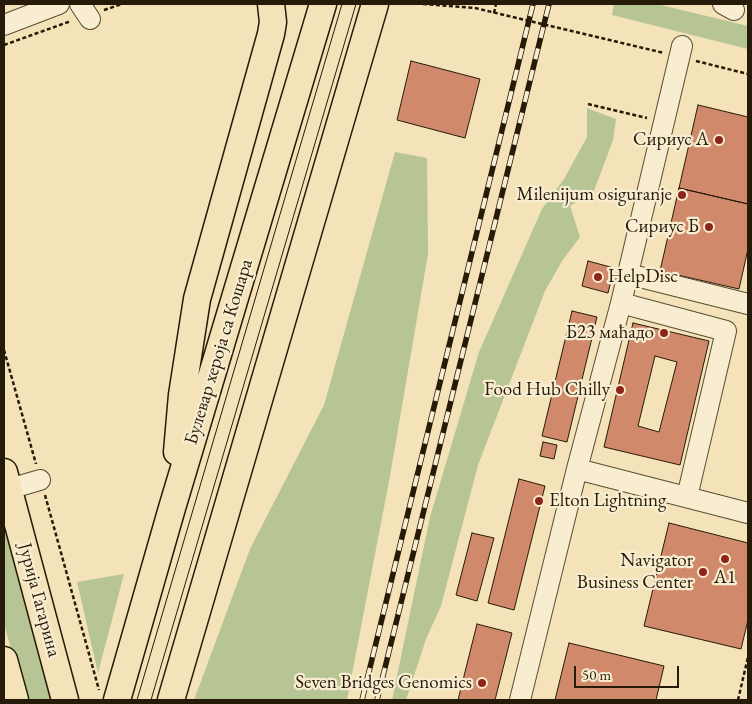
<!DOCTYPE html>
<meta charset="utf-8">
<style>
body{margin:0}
#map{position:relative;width:752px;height:704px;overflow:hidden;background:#f4e3b8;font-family:"EB Garamond",serif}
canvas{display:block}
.frame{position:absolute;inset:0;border:5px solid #261a08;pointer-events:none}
.scale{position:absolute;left:574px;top:666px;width:105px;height:22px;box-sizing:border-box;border:2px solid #261a08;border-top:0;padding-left:6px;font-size:15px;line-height:18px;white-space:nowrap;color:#261a08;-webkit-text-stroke:4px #f8edd1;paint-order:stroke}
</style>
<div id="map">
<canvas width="752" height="704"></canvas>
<div class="frame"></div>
<div class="scale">50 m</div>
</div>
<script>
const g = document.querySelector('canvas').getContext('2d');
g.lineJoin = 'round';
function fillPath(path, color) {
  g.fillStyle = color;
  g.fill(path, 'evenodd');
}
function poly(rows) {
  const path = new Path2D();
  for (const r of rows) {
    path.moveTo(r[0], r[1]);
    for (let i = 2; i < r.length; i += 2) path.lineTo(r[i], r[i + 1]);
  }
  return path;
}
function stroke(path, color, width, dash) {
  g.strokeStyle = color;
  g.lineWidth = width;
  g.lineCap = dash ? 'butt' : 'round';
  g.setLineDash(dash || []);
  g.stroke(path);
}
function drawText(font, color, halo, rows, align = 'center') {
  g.font = font + ' "EB Garamond",serif';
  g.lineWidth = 4.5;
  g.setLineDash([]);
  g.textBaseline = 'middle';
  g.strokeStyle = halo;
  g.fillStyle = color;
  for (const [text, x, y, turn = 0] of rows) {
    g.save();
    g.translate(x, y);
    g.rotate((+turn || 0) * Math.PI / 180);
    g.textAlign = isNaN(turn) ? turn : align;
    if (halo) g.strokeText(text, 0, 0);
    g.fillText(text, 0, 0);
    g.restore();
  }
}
fillPath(poly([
 [614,4,657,4,748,26,748,49,612,15],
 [587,108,616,119,613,140,594,191,570,206,580,237,562,261,545,291,478,465,441,606,426,639,406,700,392,700,430,517,479,352,542,209,564,179,587,137],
 [395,152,427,158,428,254,390,476,347,700,194,700,250,549,324,405],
 [4,520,54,700,25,700,4,624],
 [124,574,98,673,77,582]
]), '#b6c593');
const building = poly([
 [411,61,480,79,465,138,397,120,411,61],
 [698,105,748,117,748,204,679,188,698,105],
 [679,188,748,204,748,249,739,289,660,271,679,188],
 [588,261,614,268,608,293,582,286,588,261],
 [572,311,597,317,567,442,542,436,572,311],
 [633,323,709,341,680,465,604,447,633,323],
 [655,356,677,362,659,432,638,426,655,356],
 [543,442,557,445,554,459,540,456,543,442],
 [519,479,545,486,514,610,488,603,519,479],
 [669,523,748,543,748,620,741,649,644,626,669,523],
 [472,533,494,538,477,601,456,595,472,533],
 [477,624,512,633,495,700,458,700,477,624],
 [569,643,664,666,656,700,555,700,569,643]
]);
fillPath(building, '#d08a6b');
stroke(building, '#261a08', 1);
const minor = poly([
 [80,4,90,19],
 [723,4,734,10],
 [4,25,59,4],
 [628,274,748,304],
 [621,303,726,331,687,497],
 [577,469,748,513],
 [9,489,40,480],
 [520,700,577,469,621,303,682,46]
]);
const major = poly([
 [177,452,182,395,197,299,271,34,273,22,271,4],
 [4,472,65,700],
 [4,660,15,700],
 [117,700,172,508,323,4],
 [171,700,375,4]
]);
stroke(minor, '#5a4c34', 22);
stroke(major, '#261a08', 29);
stroke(poly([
 [423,4,475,8,664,53],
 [104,10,122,4],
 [494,13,496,4],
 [4,45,71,21],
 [696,61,748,74],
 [588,104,647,118],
 [4,350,36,464],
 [45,495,99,690],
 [738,700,748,657]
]), '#261a08', 2.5, [4, 2.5]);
stroke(minor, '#f8edd1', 20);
stroke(major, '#f4e3b8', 26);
stroke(poly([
 [137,700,342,4],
 [151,700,356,4]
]), '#261a08', 1);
const rail = poly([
 [362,700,533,4],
 [377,700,549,4]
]);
stroke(rail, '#261a08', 5.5);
stroke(rail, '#f8edd1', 4, [11]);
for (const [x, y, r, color] of [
 [719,140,5,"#8f2418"],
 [682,195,5,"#8f2418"],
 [709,227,5,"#8f2418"],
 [598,277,5,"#8f2418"],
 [664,333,5,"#8f2418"],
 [620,390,5,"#8f2418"],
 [539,501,5,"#8f2418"],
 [725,559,5,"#8f2418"],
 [703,572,5,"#8f2418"],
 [482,683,5,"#8f2418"]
]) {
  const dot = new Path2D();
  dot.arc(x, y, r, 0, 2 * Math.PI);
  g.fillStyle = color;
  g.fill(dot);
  stroke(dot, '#f8edd1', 2);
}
drawText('19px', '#261a08', '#f8edd1', [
 ["Сириус А",709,140],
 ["Milenijum osiguranje",672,195],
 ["Сириус Б",699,227],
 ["HelpDisc",608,277,"left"],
 ["Б23 маћадо",654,333],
 ["Food Hub Chilly",610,390],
 ["Elton Lightning",549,501,"left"],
 ["Navigator",693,561],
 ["Business Center",693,583],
 ["A1",725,578,"center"],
 ["Seven Bridges Genomics",472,683]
], 'right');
drawText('19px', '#261a08', '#f8edd1', [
 ["Булевар хероја са Кошара",219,352,-73],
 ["Јурија Гагарина",39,600,75]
]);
</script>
